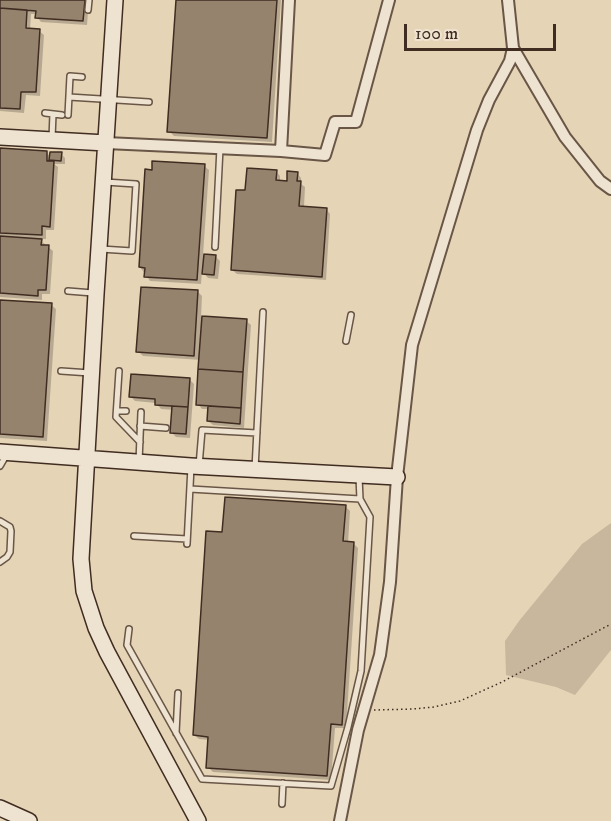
<!DOCTYPE html>
<style>
body{margin:0}
#map{position:relative;width:611px;height:821px;overflow:hidden;background:#e5d4b6;font-family:"IM FELL DW Pica",serif}
canvas{display:block}
.scale{position:absolute;left:404px;top:24px;width:152px;height:27px;box-sizing:border-box;border:3px solid #402c21;border-top:0;padding-left:8px;font-size:18px;line-height:21px;white-space:nowrap;color:#402c21;-webkit-text-stroke:4px #eee3d0;paint-order:stroke}
</style>
<div id="map">
<canvas width="611" height="821"></canvas>
<div class="scale">100 m</div>
</div>
<script>
const g = document.querySelector('canvas').getContext('2d');
g.lineJoin = 'round';
function fillPath(path, color) {
  g.fillStyle = color;
  g.fill(path, 'evenodd');
}
function poly(rows) {
  const path = new Path2D();
  for (const r of rows) {
    path.moveTo(r[0], r[1]);
    for (let i = 2; i < r.length; i += 2) path.lineTo(r[i], r[i + 1]);
  }
  return path;
}
function stroke(path, color, width, dash) {
  g.strokeStyle = color;
  g.lineWidth = width;
  g.lineCap = dash ? 'butt' : 'round';
  g.setLineDash(dash || []);
  g.stroke(path);
}
fillPath(poly([
 [611,523,611,650,575,695,556,687,506,675,505,641,519,621,582,544]
]), '#c9b79d');
fillPath(poly([
 [0,0,89,0,87,25,41,22,37,17,37,14,31,14,30,30,39,31,44,35,40,96,26,95,24,113,0,111],
 [178,0,281,0,272,142,174,136,169,131],
 [0,150,47,153,51,157,61,154,65,158,65,164,54,164,58,167,54,230,46,230,46,239,39,239,53,251,50,294,42,294,42,300,0,297],
 [204,166,209,170,203,255,215,256,220,261,218,279,208,278,202,271,201,284,150,281,140,267],
 [276,171,280,176,280,182,288,182,297,173,301,178,301,184,305,187,304,207,326,209,330,214,326,280,237,274,232,270,246,192],
 [198,292,202,296,201,317,246,321,251,325,244,428,213,425,208,421,209,409,202,409,198,404,201,360,143,356,138,351],
 [0,301,51,305,56,309,47,441,0,438],
 [189,379,194,384,190,438,176,437,172,433,174,410,161,409,156,403,135,401,131,397],
 [345,506,350,511,348,543,353,543,358,548,346,728,335,728,331,780,213,772,208,767,210,740,199,739,194,735,224,534]
]), '#0003');
const building = poly([
 [0,0,85,0,83,21,35,18,36,11,0,8,0,0],
 [176,0,277,0,267,138,167,132,176,0],
 [0,8,27,10,26,28,40,29,36,92,21,92,20,109,0,108,0,8],
 [0,148,47,151,47,161,54,161,50,227,42,226,42,235,0,233,0,148],
 [50,152,62,152,61,161,49,160,50,152],
 [152,161,205,164,197,280,144,277,145,268,139,267,145,169,152,170,152,161],
 [247,168,277,170,276,180,287,181,287,171,298,172,297,181,301,181,299,206,327,208,322,277,231,270,236,190,245,190,247,168],
 [0,236,42,239,41,245,49,245,46,290,38,290,38,296,0,293,0,236],
 [204,254,216,255,214,275,202,274,204,254],
 [141,287,198,290,194,356,136,352,141,287],
 [0,300,52,303,43,437,0,434,0,300],
 [202,316,247,319,243,372,198,369,202,316],
 [198,369,243,372,241,408,196,405,198,369],
 [131,374,190,378,188,407,155,405,155,399,129,397,131,374],
 [172,406,188,407,186,434,170,433,172,406],
 [208,406,241,408,240,424,207,421,208,406],
 [225,497,346,505,343,541,354,542,342,725,331,724,327,776,206,768,208,737,193,735,206,531,222,532,225,497]
]);
fillPath(building, '#96836e');
stroke(building, '#402c21', 1.5);
const lane = poly([
 [88,10,89,0],
 [69,97,149,102],
 [45,113,62,115],
 [68,115,70,76,82,77],
 [52,138,53,114],
 [215,247,220,148],
 [101,249,132,251,136,184,105,182],
 [68,291,93,293],
 [346,341,351,315],
 [61,371,90,373],
 [119,371,116,417,140,442],
 [117,411,126,411],
 [140,426,166,428],
 [139,462,141,412],
 [0,466,7,454],
 [199,466,202,430,257,433],
 [255,469,263,312],
 [190,489,360,499],
 [0,521,10,527,11,531,10,552,7,557,0,562],
 [134,536,187,539],
 [187,544,191,467],
 [129,629,127,645,202,779,331,786,348,727,361,671,370,517,360,499,359,477],
 [176,733,178,693],
 [282,804,283,783]
]);
const street = poly([
 [289,0,281,151,325,155,335,122,356,122,389,0],
 [513,48,565,137,600,181,611,189],
 [106,143,281,151],
 [340,821,358,730,380,655,390,582,397,477,412,345,477,130,489,100,510,61,513,48,508,0]
]);
const secondary = poly([
 [115,0,96,294,81,559,84,591,96,628,107,652,198,821],
 [0,137,106,143],
 [0,452,191,466,397,477],
 [0,808,29,821]
]);
stroke(lane, '#695646', 8);
stroke(street, '#695646', 14);
stroke(secondary, '#402c21', 18);
stroke(poly([
 [374,710,413,709,434,707,460,701,502,682,611,624]
]), '#402c21', 1.5, [1.5, 3]);
stroke(lane, '#eee3d0', 5);
stroke(street, '#eee3d0', 10);
stroke(secondary, '#eee3d0', 15);
</script>
